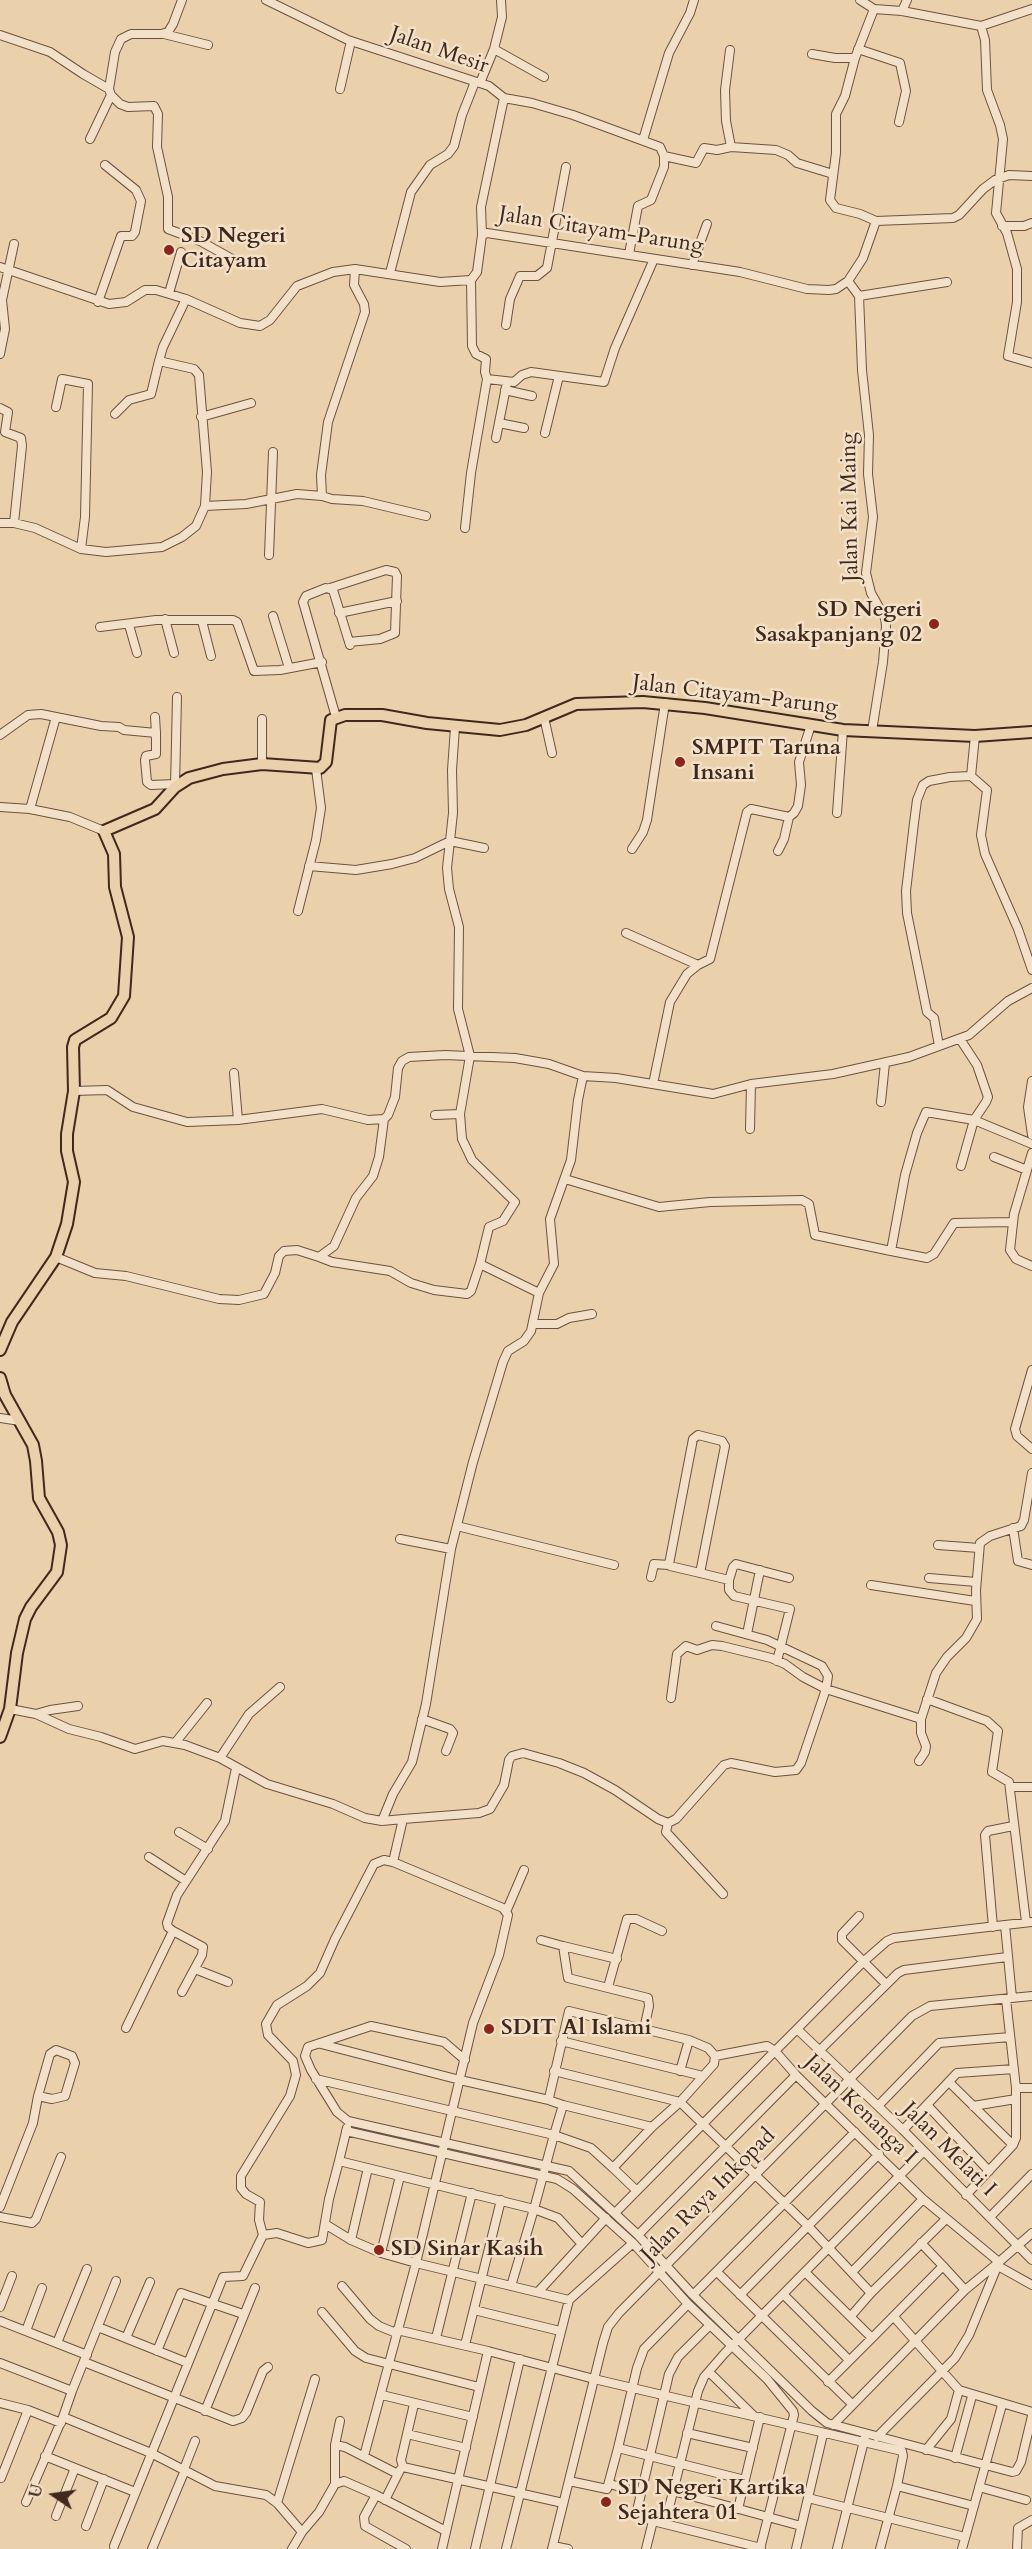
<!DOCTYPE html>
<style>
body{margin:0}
#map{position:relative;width:1032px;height:2549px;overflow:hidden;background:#ebd1ab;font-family:Cardo,serif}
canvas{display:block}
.north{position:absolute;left:24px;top:2465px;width:60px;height:60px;-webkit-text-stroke:4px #f2e1c8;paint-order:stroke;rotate:283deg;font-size:16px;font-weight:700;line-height:24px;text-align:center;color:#41281d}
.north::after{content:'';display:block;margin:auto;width:21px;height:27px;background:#41281d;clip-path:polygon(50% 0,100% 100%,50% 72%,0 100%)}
</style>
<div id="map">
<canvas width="1032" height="2549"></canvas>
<div class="north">U</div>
</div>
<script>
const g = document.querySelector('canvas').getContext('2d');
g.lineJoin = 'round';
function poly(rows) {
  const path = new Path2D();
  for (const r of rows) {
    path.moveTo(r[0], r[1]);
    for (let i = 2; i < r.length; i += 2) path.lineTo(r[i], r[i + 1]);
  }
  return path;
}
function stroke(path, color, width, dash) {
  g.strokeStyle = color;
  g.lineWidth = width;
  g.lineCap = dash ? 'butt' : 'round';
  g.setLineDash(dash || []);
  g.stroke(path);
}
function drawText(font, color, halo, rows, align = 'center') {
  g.font = font + ' Cardo,serif';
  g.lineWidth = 5;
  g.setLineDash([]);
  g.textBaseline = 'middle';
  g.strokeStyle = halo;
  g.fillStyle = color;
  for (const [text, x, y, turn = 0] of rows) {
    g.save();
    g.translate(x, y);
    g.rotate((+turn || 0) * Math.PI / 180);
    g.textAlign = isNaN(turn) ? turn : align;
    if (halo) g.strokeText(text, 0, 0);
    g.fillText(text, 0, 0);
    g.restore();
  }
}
const minor = poly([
 [266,0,348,40,489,86,504,98,481,207,482,235],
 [860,0,874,9],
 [902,11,907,0],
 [981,26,1032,9],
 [164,34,208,45],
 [0,35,50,52,83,74,109,89,111,95,120,104,128,107,154,106,158,114,157,147,168,197,168,229,200,241,236,261],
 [494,49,544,77],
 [858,49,900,63,906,91,899,122],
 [730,50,725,90,726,121,731,147,776,150,788,155,797,163,833,174],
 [812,54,835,58,855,58],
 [480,83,494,49,502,17,501,0],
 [109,89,115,52,121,39,131,34,161,34,168,32,173,24,182,0],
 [340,89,351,41],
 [504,98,532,103,573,115,660,147,664,156,664,167,651,200,638,206,629,254],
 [90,139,111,95],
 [643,140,669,53,690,13,694,0],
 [664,156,696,163,704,148,717,150,731,147],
 [876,221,860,214,836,208,830,200,836,153,836,114,845,96,855,58,874,9,902,11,981,26,985,40,987,90,1000,125,1003,139,996,213,1007,233,1017,269,1017,302,1008,356,1032,363],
 [1002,226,1024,226,1032,223],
 [692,265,707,224],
 [0,267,109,304,126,302,145,290,156,290,186,299,240,323,260,326,270,320,297,286,333,272,355,269,440,282,471,280,477,272,482,235,487,233,740,272,807,289,829,290,836,289,848,281,863,258,876,221,953,218,959,215,983,189,995,180,1009,175,1032,176],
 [390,273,411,192,430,165,448,154,454,146,462,115,475,82],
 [471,280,472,346,476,354,486,359,485,372,487,379],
 [848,281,859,296,862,370,869,435,868,474,873,517,866,573,871,593,885,618,886,626,883,662,872,731],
 [169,293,181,252],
 [859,296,947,282],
 [98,302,121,236,132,236,135,232,141,201,136,190,105,165],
 [506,325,510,299,520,276,537,276,547,268,566,167],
 [0,354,5,329,2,300,14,244],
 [505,390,532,396],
 [56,407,62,379,88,384,85,517,81,549],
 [0,408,8,412,5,432,21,438,22,446,14,523],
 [115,414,129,400,151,394,159,361],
 [201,417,251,403],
 [499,423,524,428],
 [545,433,559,376],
 [496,438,507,382],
 [322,496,332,499,363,501,426,516],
 [205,506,246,504,297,494,322,496,321,475,328,422,365,312,364,304,354,285,355,269],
 [0,523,14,523,35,528,81,549,106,552,162,547,182,537,196,526,205,506,207,472,199,375,194,369,159,361,163,347,186,299],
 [465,528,471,473,487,379,514,382,522,375,531,372,604,382,615,348,654,259],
 [269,555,273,452],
 [330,588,386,570,395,572,397,576,395,633,380,639,349,642],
 [339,613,397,601],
 [273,616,289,668],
 [165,619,174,653],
 [202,621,211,656],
 [129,625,137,653],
 [100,627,156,620,233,620,237,622,254,671,280,670,322,662],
 [336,717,303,602,306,596,326,588,333,590,350,645],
 [544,717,552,753],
 [455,727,452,770,453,813,447,868,449,889,459,927,458,1009,470,1056,460,1114,462,1139,472,1160,515,1202,503,1221,489,1227,480,1264],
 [156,733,156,754,146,756,145,760,147,782,151,785,175,784],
 [0,735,28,715,41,714,101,726,119,727,124,730,156,733,155,717],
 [975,736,971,776,987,790,981,835,985,854,1018,929,1032,970],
 [262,764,262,719],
 [175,787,177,697],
 [0,807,30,809,70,817,104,831],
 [30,809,56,717],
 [837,813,843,730],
 [632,849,643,832,647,820,665,703],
 [778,851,784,839,789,817],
 [309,866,356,870,392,864,415,858,450,841,484,848],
 [298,911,316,840,321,808,316,769],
 [626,933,698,965,710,959,747,812,751,809,789,817,794,813,798,806,801,785,799,762,811,725],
 [960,1039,977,1065,988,1097,986,1102,974,1120,961,1166],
 [939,1046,934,1018,927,1012,907,913,906,891,914,823,917,800,923,785,929,781,950,777,971,776],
 [234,1073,238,1120],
 [1032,1081,1028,1107,1032,1135],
 [653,1084,670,1002,687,974,698,965],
 [74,1091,107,1090,133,1107,187,1122,238,1120,322,1109,368,1120,384,1119],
 [881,1102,885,1063],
 [435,1115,460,1114],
 [750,1129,751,1084],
 [1032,1153,1014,1214,1010,1250,1016,1259,1032,1266],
 [994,1157,1027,1170],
 [565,1179,659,1207,710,1202,802,1200,809,1204,815,1235,891,1251,905,1175,917,1133,926,1112,974,1120,1032,1144],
 [891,1251,927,1258,934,1254,954,1223,1012,1222],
 [56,1257,95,1273,126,1276,219,1299,239,1300,264,1294,275,1273,279,1256,284,1251,297,1250,319,1257,334,1246,356,1198,373,1176,379,1157,384,1119,388,1115,395,1097,398,1068,402,1061,409,1057,445,1055,515,1058,549,1064,583,1076,616,1078,713,1094,751,1084,833,1074,909,1057,969,1035,1008,1001,1032,988],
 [319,1257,332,1262,390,1271,411,1283,434,1290,467,1294,471,1291,480,1264,539,1293],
 [533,1324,557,1324,569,1318,592,1314],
 [1032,1370,1015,1429,1017,1436,1032,1449],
 [0,1418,20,1421],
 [457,1526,614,1565],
 [1013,1528,1018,1561,1032,1565],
 [400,1539,451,1549],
 [938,1545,979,1548],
 [700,1573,725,1446,722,1441,698,1435,693,1439,669,1564,670,1566,700,1573,729,1580],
 [651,1577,654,1564,669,1565],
 [929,1578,976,1582],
 [871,1585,975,1601],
 [747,1634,760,1570],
 [777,1661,790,1609,734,1596,729,1590,729,1580,733,1567,736,1564,789,1578],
 [671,1698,677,1654,686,1646,697,1650,712,1645,722,1646,771,1658,785,1664,803,1677,826,1689,828,1676,822,1666,767,1640,716,1626],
 [927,1699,987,1721,998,1731,992,1772,1009,1782,1026,1922],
 [10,1709,36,1714,69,1729,101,1737,135,1749,163,1741,185,1745,220,1758,267,1784,333,1804,365,1818,382,1821,403,1819,393,1862,503,1908,508,1915,499,1955,473,2023,416,2263,381,2253,351,2240,325,2224],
 [36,1714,50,1710,78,1706],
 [422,1719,450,1729,453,1733,446,1751],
 [175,1743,207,1703],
 [220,1758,249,1714,280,1687],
 [919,1761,925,1752,926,1746,921,1733,921,1719],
 [1010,1787,1032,1787],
 [403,1819,479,1813,490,1809,504,1785,509,1760,512,1756,523,1753,559,1763,584,1773,615,1790,658,1819,668,1823,676,1819,724,1765,731,1763,775,1772,796,1770,801,1763,826,1689,921,1719,936,1673,947,1657,966,1638,977,1619,976,1590,980,1543,990,1536,1021,1526,1024,1520,1032,1473],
 [382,1821,393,1794,412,1762,426,1704,451,1549,473,1462,503,1362,508,1351,524,1341,531,1331,539,1293,554,1264,550,1219,571,1160,578,1100,583,1076],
 [668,1823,666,1832,723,1894],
 [179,1832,208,1849],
 [149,1857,186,1881],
 [506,1912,524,1870],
 [859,1916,842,1934,842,1940,886,1984],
 [1005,1925,894,1938,887,1941,863,1962,797,2029,903,2130,1032,2260],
 [993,1927,985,1835,988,1831,1013,1826],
 [173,1931,203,1947,202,1955,182,1992],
 [541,1940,563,1946,568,1978,648,1998,649,2006,644,2029],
 [563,1946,617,1959],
 [195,1969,228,1982],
 [608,1987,627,1919,636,1919,662,1931],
 [1012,1998,1005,1925,1032,1922],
 [126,2028,173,1931,168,1927,167,1923,177,1895,225,1821,236,1768],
 [561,2041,703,2076],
 [321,2044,460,2080,549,2100],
 [820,2050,898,1973,904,1970,1007,1957],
 [715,2056,767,2046,775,2051,797,2029],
 [465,2060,444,2042,371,2026,308,2047,305,2056,311,2070,337,2112,348,2121,569,2171,638,2235,693,2295,812,2411,827,2423,1012,2472,1016,2471,1021,2462,1032,2416],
 [554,2071,680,2102,807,2225,871,2293],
 [680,2071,689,2040],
 [316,2079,554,2135,563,2105,551,2101,549,2098,569,2011,689,2040,708,2048,715,2056,714,2064,680,2102,652,2127,613,2168,591,2148,554,2135,534,2209,558,2218,582,2244],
 [949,2082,1013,2145],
 [1016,2088,1032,2088],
 [563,2105,652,2127],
 [927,2105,989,2171],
 [878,2106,939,2043,1010,2037],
 [973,2106,1016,2099],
 [903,2130,957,2073,1014,2069],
 [346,2131,557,2179,573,2189,633,2243,688,2304,767,2379,793,2411,794,2415,760,2549],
 [339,2161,347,2128],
 [613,2168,636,2190],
 [966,2195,1013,2145,1016,2138,1016,2088,1006,1999],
 [0,2207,33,2123,38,2096,50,2054,56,2050,72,2056,75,2063,65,2096,52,2099,38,2096],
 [615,2213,775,2051,796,2075,923,2199,999,2262,965,2290,833,2425],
 [0,2217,32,2223,36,2219,61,2157],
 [990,2217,1032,2174],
 [263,2235,259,2220,260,2202,246,2194,241,2188,241,2176,290,2096,296,2075,293,2061,268,2035,266,2024,277,2005,307,1986,320,1973,335,1939,374,1864,384,1860,393,1862],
 [638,2235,796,2075],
 [351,2240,368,2168],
 [921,2243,943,2266],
 [381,2253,400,2176],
 [998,2266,1032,2285],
 [853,2271,923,2199],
 [717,2272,852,2404],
 [806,2273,872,2338,943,2266,965,2290],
 [342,2286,370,2319,379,2326,396,2333],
 [538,2292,606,2218],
 [693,2295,855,2132],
 [740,2295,879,2154],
 [784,2295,849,2360],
 [569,2300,633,2243],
 [0,2307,12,2276],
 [474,2310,560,2331],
 [322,2312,355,2351,366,2358,479,2387],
 [851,2316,871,2293,945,2220],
 [894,2317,959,2390,1032,2412],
 [0,2321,87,2355],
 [710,2325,678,2357,669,2374,636,2515,653,2521,761,2548],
 [98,2327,188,2363],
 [397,2330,488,2351,442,2549],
 [26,2331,42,2288],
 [126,2338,150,2282],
 [436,2338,472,2193],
 [57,2343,87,2269],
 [465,2345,501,2200],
 [157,2351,181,2293,243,2314],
 [488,2351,594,2379,902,2451,903,2456,897,2486,880,2549],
 [84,2362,233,2421,242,2418,246,2413,263,2371,268,2367],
 [0,2363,72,2391,63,2417,151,2453,215,2486,266,2495,277,2503,302,2532],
 [709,2372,753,2415],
 [828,2382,872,2338],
 [72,2391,116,2281],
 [382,2395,473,2417],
 [0,2403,28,2410,61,2423],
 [205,2411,255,2288],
 [687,2433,753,2448],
 [407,2434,466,2448],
 [877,2437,955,2358,969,2335,999,2262,1032,2233],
 [335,2445,340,2421],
 [618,2448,637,2368,644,2349,688,2304],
 [926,2450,951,2419,959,2390],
 [45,2456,135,2492],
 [364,2456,416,2263,569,2300,506,2549],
 [955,2458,972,2396],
 [403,2467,563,2503],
 [403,2467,401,2460,414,2404],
 [184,2469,195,2441],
 [1,2478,28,2410],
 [569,2481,607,2489,618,2448,745,2480],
 [335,2484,335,2445,345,2447,396,2473],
 [610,2484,640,2493],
 [897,2486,974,2506],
 [979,2487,1026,2500],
 [673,2491,801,2526],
 [376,2495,446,2531],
 [808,2498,823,2434],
 [385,2500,400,2470],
 [26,2502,63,2417],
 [277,2503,315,2379],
 [738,2509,760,2417],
 [56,2516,75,2468],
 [665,2524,698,2391,704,2377,724,2354,923,2152],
 [86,2526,104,2479],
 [114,2546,223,2277,243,2276,263,2235,277,2233,308,2243,322,2240,329,2199,339,2161,534,2209,511,2286],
 [553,2546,568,2549],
 [152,2549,185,2470],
 [292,2549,302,2532,319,2512,335,2484,344,2481,376,2495,364,2517,365,2526,406,2549],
 [475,2549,520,2359],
 [552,2549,603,2343,608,2327,619,2313,912,2016,930,2006,1032,1996],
 [646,2549,653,2521],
 [796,2549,808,2498,965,2537],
 [837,2549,865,2437],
 [962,2549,1002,2405],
 [1017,2549,1018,2528,1032,2520]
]);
const major = poly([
 [0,1350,12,1322,56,1257,67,1224,74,1182,67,1151,67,1134,74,1091,73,1047,75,1040,111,1018,124,996,128,937,115,887,114,854,104,831,155,809,175,787,189,778,223,769,262,764,320,768,326,762,331,720,345,715,382,715,427,723,500,730,526,725,576,704,643,702,705,708,843,730,975,736,1032,732],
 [0,1378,5,1395,33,1445,36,1461,39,1498,58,1532,61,1545,57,1572,31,1607,25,1619,17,1653,10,1709,0,1737]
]);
stroke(minor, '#6c5240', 10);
stroke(major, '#41281d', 14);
stroke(minor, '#f2e1c8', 8);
stroke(major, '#ebd1ab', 10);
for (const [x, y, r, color] of [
 [169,250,6,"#8f2418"],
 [934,624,6,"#8f2418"],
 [680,762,6,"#8f2418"],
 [489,2029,6,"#8f2418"],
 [379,2250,6,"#8f2418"],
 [606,2502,6,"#8f2418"]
]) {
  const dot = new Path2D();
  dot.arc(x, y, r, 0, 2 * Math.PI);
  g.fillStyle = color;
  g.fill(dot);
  stroke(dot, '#f2e1c8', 2);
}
drawText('22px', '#41281d', '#f2e1c8', [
 ["Jalan Mesir",439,51,19],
 ["Jalan Citayam-Parung",601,231,9],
 ["Jalan Kai Maing",851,507,-91],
 ["Jalan Citayam-Parung",735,696,7],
 ["Jalan Kenanga I",860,2110,44],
 ["Jalan Melati I",948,2150,45],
 ["Jalan Raya Inkopad",709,2196,-45]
]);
drawText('bold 22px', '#41281d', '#f2e1c8', [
 ["SD Negeri",181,237],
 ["Citayam",181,262],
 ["SD Negeri",922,611,"right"],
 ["Sasakpanjang 02",922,636,"right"],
 ["SMPIT Taruna",692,749],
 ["Insani",692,774],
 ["SDIT Al Islami",501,2029],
 ["SD Sinar Kasih",391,2250],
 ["SD Negeri Kartika",618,2489],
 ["Sejahtera 01",618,2514]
], 'left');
</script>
